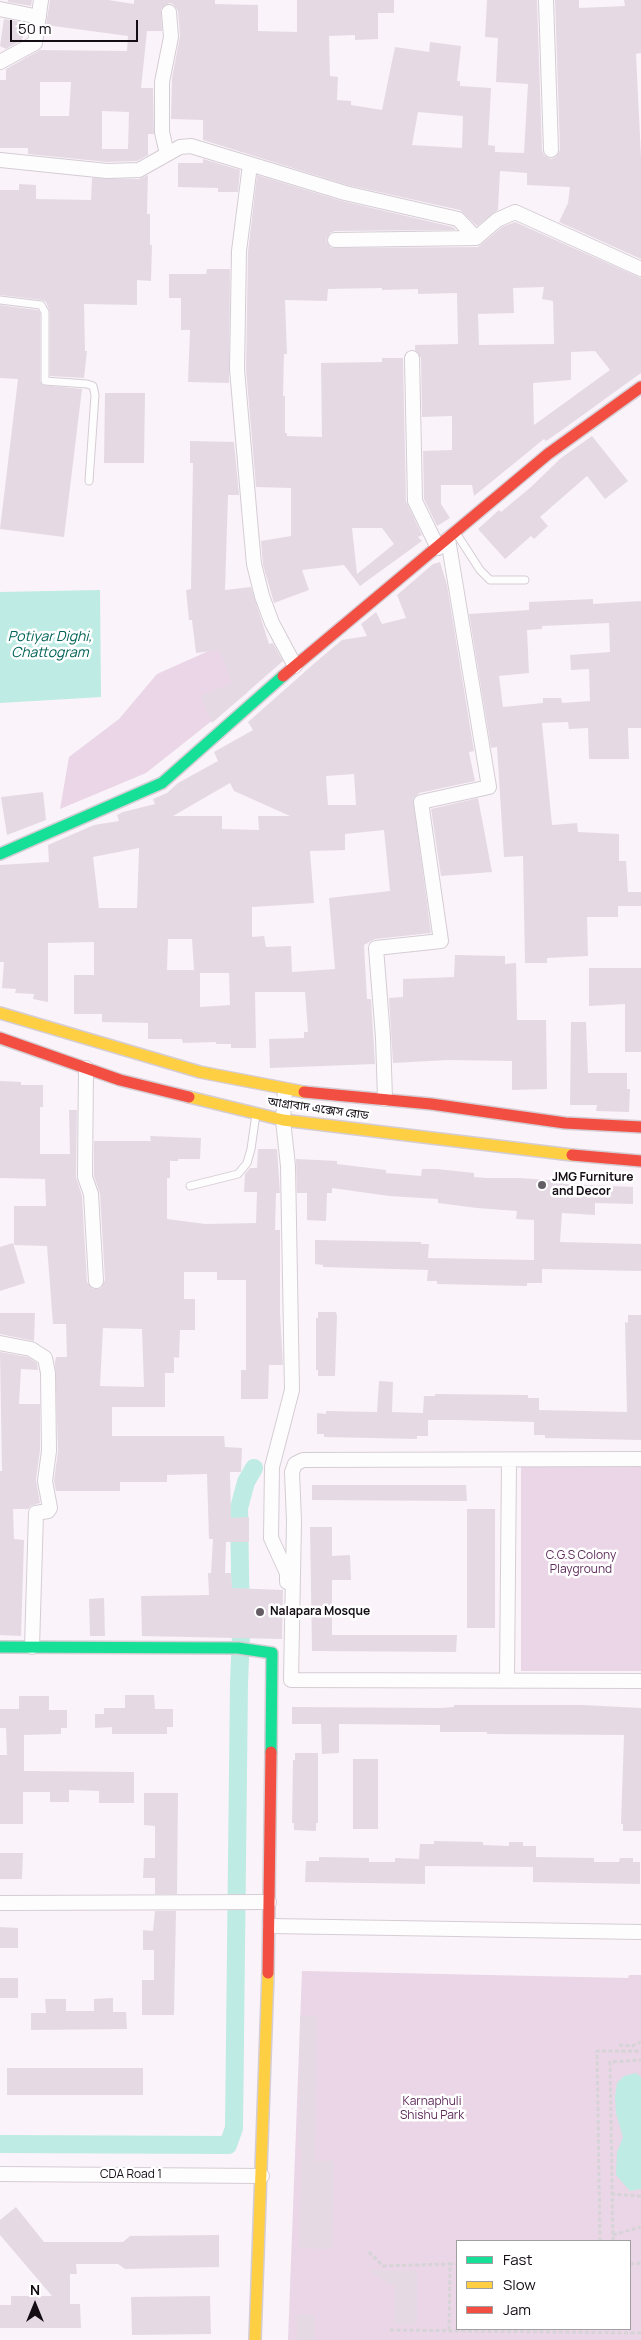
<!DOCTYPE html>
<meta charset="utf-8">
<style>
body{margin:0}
#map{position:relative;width:641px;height:2340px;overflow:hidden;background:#faf3f9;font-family:Manrope,sans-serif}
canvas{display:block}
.legend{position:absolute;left:456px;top:2240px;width:175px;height:90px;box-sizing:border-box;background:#fff;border:1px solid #a19ea1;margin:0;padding:6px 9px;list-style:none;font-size:15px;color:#140d14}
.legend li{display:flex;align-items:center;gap:10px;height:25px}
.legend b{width:25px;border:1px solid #a19ea1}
.north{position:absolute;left:10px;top:2280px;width:50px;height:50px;-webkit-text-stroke:4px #fff;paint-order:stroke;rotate:0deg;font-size:14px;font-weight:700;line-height:20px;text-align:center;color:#140d14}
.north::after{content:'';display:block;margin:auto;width:18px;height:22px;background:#140d14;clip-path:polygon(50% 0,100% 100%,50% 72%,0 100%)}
.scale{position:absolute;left:10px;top:20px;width:128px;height:22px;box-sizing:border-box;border:2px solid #140d14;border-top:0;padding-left:6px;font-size:15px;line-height:18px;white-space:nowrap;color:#140d14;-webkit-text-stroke:4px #fff;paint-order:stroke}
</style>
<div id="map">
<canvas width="641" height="2340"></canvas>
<ul class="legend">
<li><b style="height:6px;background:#16e098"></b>Fast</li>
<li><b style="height:6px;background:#ffcf43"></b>Slow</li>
<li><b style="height:6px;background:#f24e42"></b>Jam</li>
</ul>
<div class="north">N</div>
<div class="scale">50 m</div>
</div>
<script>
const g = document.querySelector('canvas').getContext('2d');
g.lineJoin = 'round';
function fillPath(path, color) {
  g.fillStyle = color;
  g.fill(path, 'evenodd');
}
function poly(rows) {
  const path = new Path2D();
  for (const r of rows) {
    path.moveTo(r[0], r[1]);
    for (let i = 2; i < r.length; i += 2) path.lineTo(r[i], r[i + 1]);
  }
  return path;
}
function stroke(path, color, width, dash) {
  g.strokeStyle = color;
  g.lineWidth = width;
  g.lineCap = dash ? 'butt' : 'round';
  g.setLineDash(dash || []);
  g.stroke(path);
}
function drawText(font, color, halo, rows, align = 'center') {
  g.font = font + ' Manrope,"Noto Sans Bengali",sans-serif';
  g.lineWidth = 5;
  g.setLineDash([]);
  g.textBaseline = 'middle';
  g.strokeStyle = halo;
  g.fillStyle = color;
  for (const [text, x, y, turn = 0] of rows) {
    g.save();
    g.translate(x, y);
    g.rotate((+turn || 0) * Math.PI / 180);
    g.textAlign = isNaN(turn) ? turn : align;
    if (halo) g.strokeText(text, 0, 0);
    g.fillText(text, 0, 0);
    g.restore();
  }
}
fillPath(poly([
 [222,645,247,693,146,773,60,809,69,757,119,719,157,674],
 [521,1454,641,1454,641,1671,521,1671],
 [302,1971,628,1978,629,1975,641,1975,641,2340,288,2340],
 [457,2241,630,2241,630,2329,457,2329]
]), '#ead6e7');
fillPath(poly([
 [100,590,101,697,0,703,0,592],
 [636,2073,641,2077,641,2189,630,2191,616,2175,617,2152,623,2137,616,2113,615,2098,617,2083,624,2076]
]), '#beebe3');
stroke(poly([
 [0,2144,228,2145,234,2128,239,1683,241,1634,239,1508,246,1482,254,1468]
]), '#beebe3', 18);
fillPath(poly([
 [8,0,32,0,31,6,8,2],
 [50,0,108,0,134,4,134,0,215,0,215,4,258,5,258,31,297,32,297,0,394,0,394,13,378,13,378,39,355,40,355,35,329,36,330,76,338,77,337,100,351,101,351,105,382,110,395,47,429,52,430,42,461,46,457,81,460,81,460,86,491,88,488,145,495,146,495,152,524,153,528,84,496,82,498,38,485,37,487,0,537,0,542,150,544,155,551,159,556,157,560,150,555,0,579,0,579,8,625,6,624,0,641,0,641,53,636,54,641,157,641,259,559,222,568,203,570,187,527,185,527,173,500,171,498,210,477,226,460,210,347,185,203,140,203,120,171,119,172,78,180,36,178,11,173,4,169,3,161,9,162,31,147,31,141,88,153,88,154,134,148,134,148,155,137,161,107,162,28,154,28,148,0,148,0,80,6,80,6,69,40,50,127,51,128,36,46,25],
 [40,82,71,82,69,116,40,116],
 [102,111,129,112,128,149,102,149],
 [418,112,463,116,462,148,412,145],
 [4,19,26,23,22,40,6,49,0,46],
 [203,159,240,170,238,192,218,192,218,188,178,187,178,163,203,163],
 [148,175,147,214,150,214,150,245,152,245,151,281,137,280,137,305,84,304,85,351,87,351,84,378,50,376,50,312,46,302,42,300,0,295,0,190,19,190,19,184,36,185,36,199,91,200,92,178,139,179],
 [257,175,342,201,453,227,456,230,335,231,330,233,326,240,331,248,478,247,502,227,515,222,641,278,641,373,562,430,546,441,544,439,474,496,472,485,441,485,441,504,450,518,437,526,424,499,423,451,452,450,452,416,422,417,421,358,415,350,415,345,458,344,457,293,418,294,418,289,382,290,382,288,328,289,327,301,285,300,287,354,284,354,283,396,285,396,285,433,287,433,287,436,322,437,321,363,382,362,382,358,403,358,406,501,422,535,418,537,422,541,360,586,344,565,302,570,309,590,274,603,263,565,261,541,291,536,291,488,256,487,246,369,248,252],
 [544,287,542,299,553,301,554,344,479,345,478,314,514,313,513,288],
 [595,351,610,370,534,425,533,383,571,380,571,352],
 [352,528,382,528,394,544,357,574],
 [207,269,230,269,229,383,188,382,190,330,181,330,181,298,169,298,169,274,206,274],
 [0,305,38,310,40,313,40,381,42,385,82,389,64,537,0,529,18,379,0,378],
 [105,393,145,393,144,463,104,463],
 [592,436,628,481,605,499,587,476,540,517,548,526,534,539,531,536,505,559,478,529,499,510,501,512,531,487,561,458],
 [190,441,234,442,239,495,228,495,225,590,251,587,269,644,273,643,283,661,212,723,201,696,232,683,220,650,196,653,192,620,189,620,186,590,191,589,193,463,190,463],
 [440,562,447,585,474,751,469,752,475,781,419,793,413,799,431,933,375,939,364,945,367,999,371,999,375,1064,270,1068,269,1039,304,1038,304,1032,308,1032,305,992,255,992,256,1048,231,1048,231,1044,216,1044,216,1042,183,1043,182,1039,148,1039,148,1023,102,1022,102,1014,74,1014,74,975,94,975,94,942,48,943,48,1002,33,999,34,994,15,993,16,989,2,988,4,962,0,962,0,865,49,862,48,845,94,825,119,821,117,815,123,812,155,804,153,799,167,793,178,783,218,761,214,752,253,730,248,722,317,661,342,640,367,636,361,624,376,612,382,624,406,618,397,595,433,564],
 [354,774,356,805,328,805,326,776],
 [230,783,234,791,290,816,258,816,259,830,222,829,222,816,173,816],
 [384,830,390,891,329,898,335,969,292,972,291,946,266,947,264,936,252,937,252,907,314,903,310,851,345,850,345,834],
 [139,848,137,908,99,908,93,857],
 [168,939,192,939,194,970,167,970],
 [200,973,229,973,230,1005,200,1007],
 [593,599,593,604,641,601,641,728,628,728,629,759,589,759,588,728,569,729,568,722,542,723,552,825,577,823,578,832,619,834,619,861,626,861,628,892,641,892,641,906,618,906,618,917,587,917,588,956,547,958,547,963,525,963,523,856,504,857,497,747,491,748,469,614,529,610,529,602],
 [609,623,610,652,570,655,571,670,589,669,590,701,562,703,561,698,543,698,543,703,503,707,499,676,529,673,527,630,542,629,542,626],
 [43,792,46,820,7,835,1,797],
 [478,798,492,872,441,876,431,809],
 [455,955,505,956,505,964,516,963,517,1020,546,1020,547,1089,512,1090,512,1061,448,1060,393,1063,389,998,403,997,403,979,454,977],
 [589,968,641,968,641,1052,625,1052,625,1004,589,1006],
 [571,1022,586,1022,588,1073,627,1073,627,1089,630,1089,629,1112,596,1111,597,1105,570,1105],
 [0,1081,21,1082,21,1085,43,1085,43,1107,40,1107,40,1154,70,1154,69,1110,77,1110,76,1177,82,1196,87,1282,93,1289,101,1288,105,1280,100,1194,94,1176,94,1141,151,1141,150,1136,201,1138,200,1159,178,1159,178,1161,170,1161,170,1178,167,1178,167,1219,205,1224,256,1223,257,1192,244,1192,245,1174,250,1168,257,1168,258,1149,277,1149,280,1193,276,1193,275,1230,280,1230,280,1313,283,1365,269,1365,268,1399,241,1399,241,1370,246,1370,246,1280,217,1280,217,1272,184,1272,184,1299,195,1299,195,1330,180,1330,179,1358,174,1357,174,1373,165,1373,165,1407,112,1407,112,1436,224,1436,225,1447,242,1448,241,1472,230,1472,231,1518,249,1517,249,1542,226,1542,225,1573,231,1573,232,1588,283,1590,282,1639,142,1636,141,1596,209,1595,208,1573,211,1573,213,1539,209,1539,207,1474,167,1475,167,1482,120,1482,120,1491,56,1491,54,1481,58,1451,55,1362,56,1357,67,1357,66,1324,53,1324,47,1246,14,1245,14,1206,46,1206,45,1179,0,1178],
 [103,1328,142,1329,144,1387,100,1386],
 [296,1159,337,1161,337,1164,386,1170,386,1173,421,1176,422,1169,437,1169,474,1173,474,1177,487,1178,519,1178,564,1181,564,1184,633,1187,633,1204,595,1203,595,1215,562,1213,560,1242,641,1244,641,1271,542,1269,542,1283,527,1283,527,1286,437,1284,437,1281,427,1281,428,1270,323,1267,323,1265,315,1264,315,1240,421,1242,421,1244,429,1244,428,1258,534,1260,534,1220,516,1219,517,1211,477,1208,438,1203,438,1199,389,1196,332,1188,332,1193,327,1193,326,1221,307,1220,307,1193,297,1193],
 [13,1243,25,1283,0,1291,0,1247],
 [318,1312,336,1312,337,1316,335,1376,318,1376,318,1370,316,1370,316,1318,318,1318],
 [0,1313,35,1313,34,1341,0,1334],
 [628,1315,641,1315,641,1440,545,1438,545,1435,534,1435,534,1422,458,1420,428,1420,428,1436,417,1436,417,1439,324,1437,324,1434,317,1434,317,1413,326,1414,326,1411,377,1412,379,1381,393,1382,392,1412,423,1413,424,1396,435,1396,435,1394,528,1395,528,1398,539,1398,539,1410,627,1412,625,1322,628,1323],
 [0,1352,28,1357,37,1363,38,1370,21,1369,19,1404,40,1404,40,1450,36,1480,40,1503,31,1506,28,1509,13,1509,14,1539,24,1540,21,1636,0,1635,0,1471,2,1471],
 [312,1485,466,1485,467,1501,312,1500],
 [467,1509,495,1509,495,1628,467,1628],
 [310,1527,332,1527,332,1556,350,1555,351,1580,332,1580,332,1635,457,1635,456,1652,312,1651],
 [104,1598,105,1636,90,1636,89,1599],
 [125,1695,154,1695,155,1709,173,1709,173,1727,167,1727,167,1734,112,1734,112,1727,95,1728,95,1714,104,1714,104,1708,125,1708],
 [19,1696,49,1696,49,1710,67,1710,67,1728,61,1728,61,1734,24,1735,24,1771,134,1772,134,1803,99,1803,99,1791,69,1790,69,1802,50,1802,50,1792,23,1792,23,1824,0,1824,0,1755,7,1755,6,1728,0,1728,0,1709,19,1709],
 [454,1705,583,1705,641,1708,641,1831,623,1831,623,1824,621,1824,624,1735,487,1734,487,1732,440,1732,440,1725,339,1724,339,1753,322,1754,321,1724,292,1724,292,1707,440,1708,454,1707],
 [295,1753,318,1753,318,1823,316,1823,316,1831,294,1830,294,1823,292,1823,293,1760,295,1760],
 [353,1759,378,1759,378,1829,353,1829],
 [144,1793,178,1793,177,1894,155,1894,155,1878,143,1878,144,1858,155,1858,155,1826,144,1825],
 [434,1841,483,1842,483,1845,509,1846,509,1842,523,1842,523,1846,536,1846,536,1857,594,1858,594,1862,619,1862,620,1858,633,1858,633,1862,640,1862,640,1884,533,1882,533,1867,425,1866,425,1884,305,1882,306,1861,319,1861,319,1857,369,1858,369,1862,395,1862,395,1858,419,1859,420,1844,434,1844],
 [0,1853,23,1853,22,1879,0,1879],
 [155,1911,176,1911,174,2015,142,2015,142,1980,154,1980,154,1950,143,1950,143,1930,153,1931],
 [0,1927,18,1928,18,1948,0,1948],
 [0,1978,18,1978,18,1998,0,1998],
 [113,1998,113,2012,126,2012,127,2029,31,2030,31,2013,46,2013,45,1999,66,1999,66,2011,94,2011,94,1999],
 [300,2016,316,2016,315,2161,334,2161,332,2249,299,2248,302,2150,299,2150],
 [7,2068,143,2068,143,2095,7,2095],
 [16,2207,44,2242,123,2242,130,2236,219,2235,219,2267,125,2269,118,2264,76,2264,77,2274,70,2274,70,2304,80,2304,81,2328,0,2328,0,2305,11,2305,11,2296,52,2296,0,2235,0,2220],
 [369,2270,417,2271,417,2324,394,2324,395,2287],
 [210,2296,211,2334,132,2335,131,2297],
 [297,2315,314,2315,314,2340,297,2340]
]), '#e5dae4');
const lane = poly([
 [0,300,41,305,45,312,45,381,87,384,93,386,95,395,89,481],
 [456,533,480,570,490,580,525,580],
 [190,1186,238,1174,247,1163,251,1149,256,1114]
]);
const street = poly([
 [546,0,551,150],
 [0,9,39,17],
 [0,62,35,43,41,0],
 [167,154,162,132,162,82,171,37,169,12],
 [0,160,107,171,139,170,180,147,191,146,345,193,458,219,476,238],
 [250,165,239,251,237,369,250,520,254,564,262,596,272,623,295,666],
 [335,240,476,238,497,220,515,212,641,269],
 [412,358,415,501,438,548],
 [86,1068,85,1177,91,1194,96,1281],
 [285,1090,283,1120,288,1166,292,1390,272,1467,271,1538,287,1573,287,1582],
 [385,1099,383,1037,376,948,441,941,421,802,489,787,448,539],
 [0,1343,31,1349,45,1358,48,1373,49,1451,45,1481,50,1508,48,1511,36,1513,32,1647],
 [641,1459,303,1460,295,1464,292,1472,294,1521,291,1680,641,1681],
 [507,1680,509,1460],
 [0,1903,269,1902],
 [270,1926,641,1932],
 [0,2174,262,2176]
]);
const fast = poly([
 [0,854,162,783,283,676],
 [0,1647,238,1648,272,1653,271,1752]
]);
const slow = poly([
 [0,1013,200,1072,304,1092],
 [189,1097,283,1120,572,1155],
 [255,2340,268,1973]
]);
const jam = poly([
 [283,676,548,454,641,387],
 [0,1038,120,1080,189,1097],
 [304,1092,431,1104,565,1123,641,1127],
 [572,1155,641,1161],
 [268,1973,271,1752]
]);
stroke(lane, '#d5cdd4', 9);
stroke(street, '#d5cdd4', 16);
stroke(fast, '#d5cdd4', 14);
stroke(slow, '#d5cdd4', 14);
stroke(jam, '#d5cdd4', 14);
stroke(poly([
 [619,2045,632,2046,641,2042],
 [611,2194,641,2196],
 [613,2235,641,2227],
 [600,2241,597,2051,641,2051],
 [613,2241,610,2062,641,2060],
 [369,2252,383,2266,450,2264],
 [630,2264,641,2263],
 [390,2330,641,2333],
 [449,2330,450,2264,457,2264]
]), '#d6d4d6', 3, [4, 2.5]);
stroke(lane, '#fefdfe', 7);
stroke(street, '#fefdfe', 14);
stroke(fast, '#16e098', 11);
stroke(slow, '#ffcf43', 11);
stroke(jam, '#f24e42', 11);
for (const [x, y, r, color] of [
 [542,1185,5,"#645e64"],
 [260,1612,5,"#645e64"]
]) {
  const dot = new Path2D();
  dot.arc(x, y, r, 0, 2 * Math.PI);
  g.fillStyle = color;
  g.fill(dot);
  stroke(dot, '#fff', 2);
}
drawText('12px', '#140d14', '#fff', [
 ["আগ্রাবাদ এক্সেস রোড",318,1109,8],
 ["CDA Road 1",131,2175]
]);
drawText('bold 12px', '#140d14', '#fff', [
 ["JMG Furniture",552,1178],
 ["and Decor",552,1192],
 ["Nalapara Mosque",270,1612]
], 'left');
drawText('12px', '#5e2b5b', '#fff', [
 ["C.G.S Colony",581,1556],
 ["Playground",581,1570],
 ["Karnaphuli",432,2102],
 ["Shishu Park",432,2116]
]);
drawText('italic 14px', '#006256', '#fff', [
 ["Potiyar Dighi,",50,637],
 ["Chattogram",50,653]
]);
</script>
